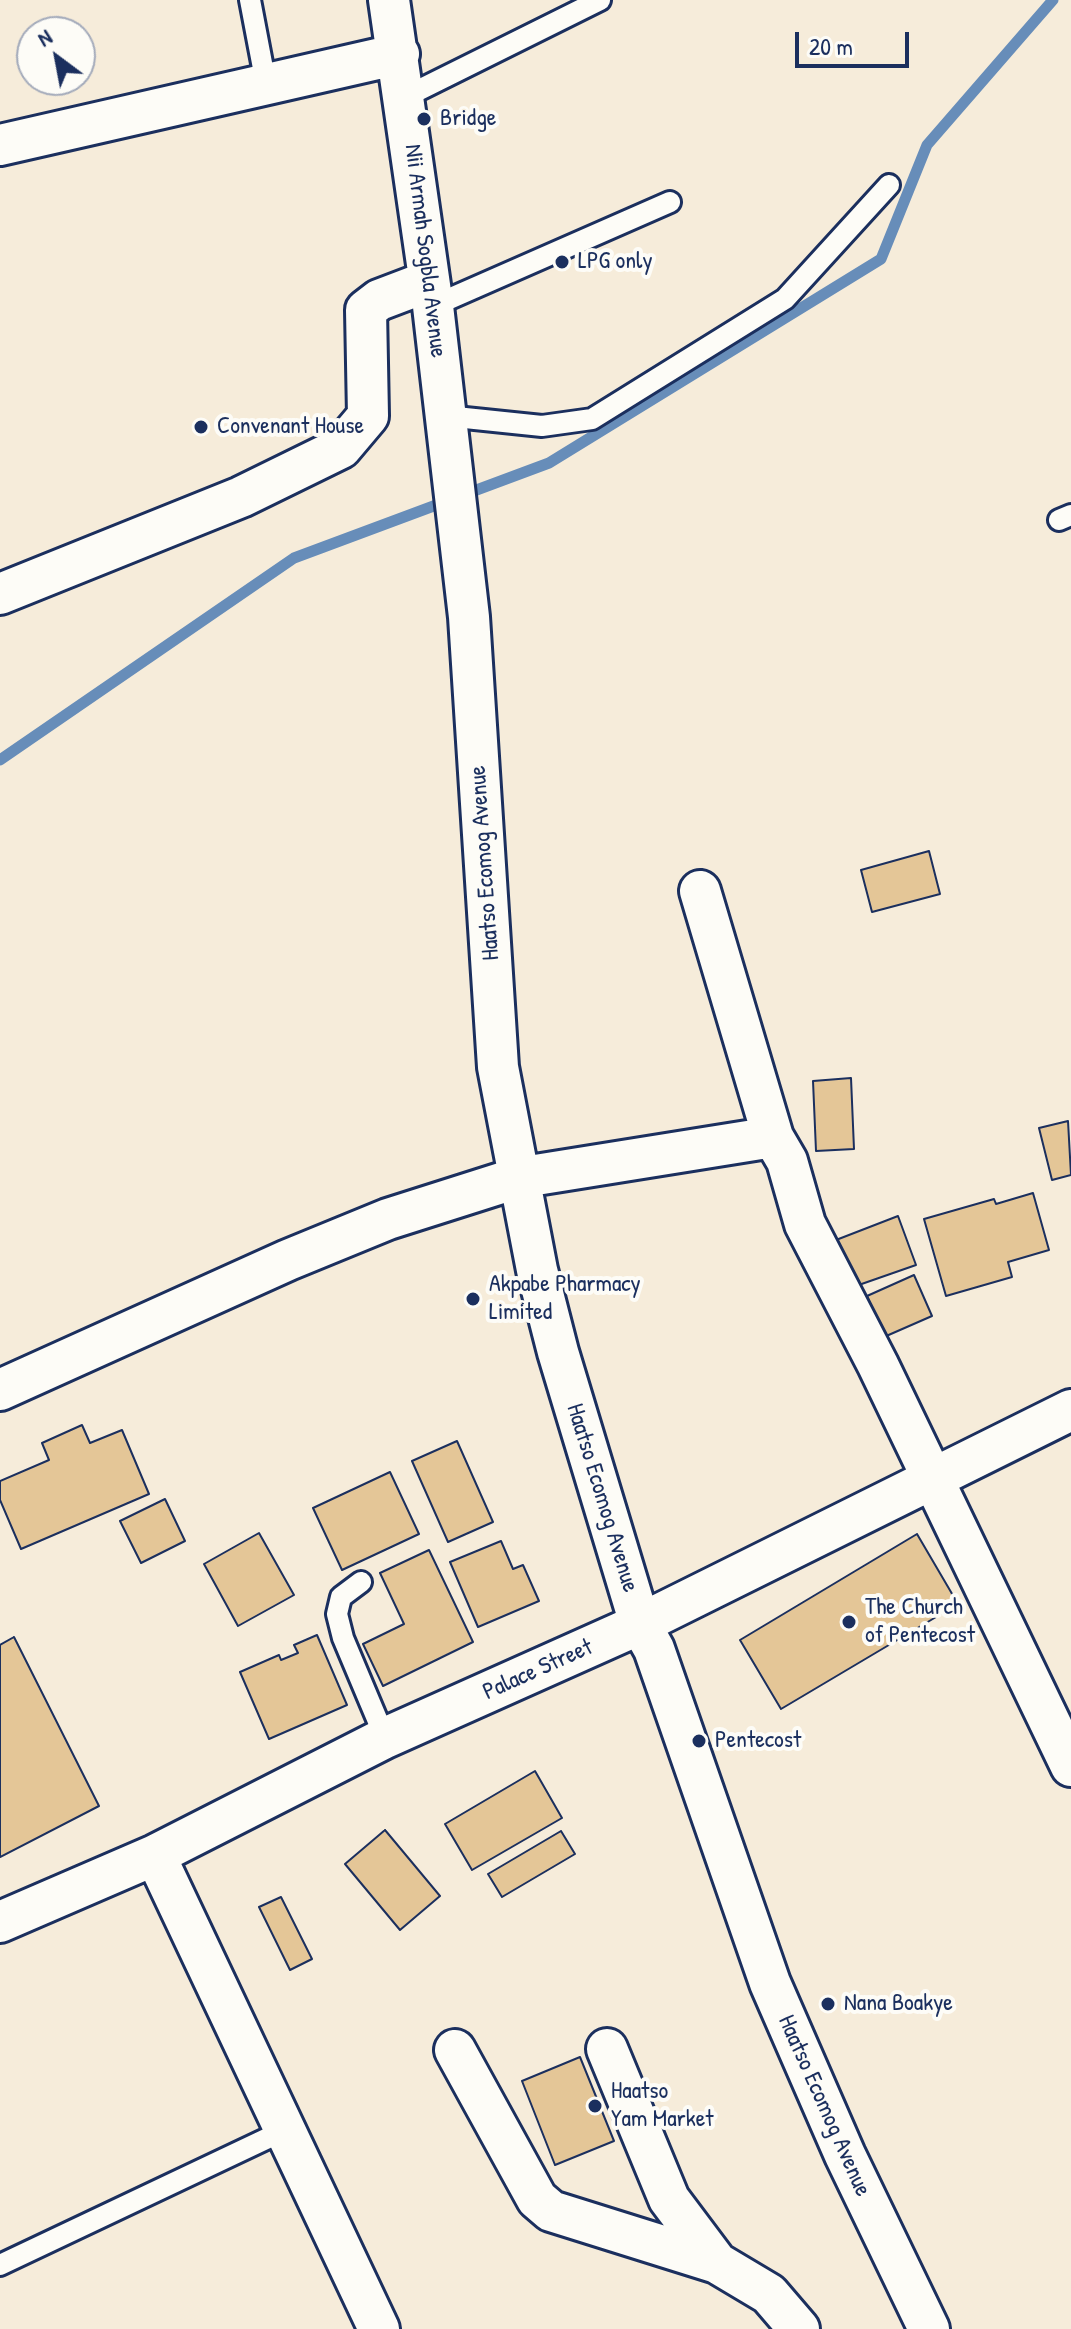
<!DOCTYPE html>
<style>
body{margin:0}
#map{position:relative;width:1071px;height:2329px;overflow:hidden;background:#f6ecda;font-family:"Patrick Hand",sans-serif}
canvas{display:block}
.north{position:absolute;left:16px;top:16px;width:80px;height:80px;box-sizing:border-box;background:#fdfcf7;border:2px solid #a3aaba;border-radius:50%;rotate:328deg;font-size:22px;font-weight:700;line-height:32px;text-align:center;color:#1b2f5e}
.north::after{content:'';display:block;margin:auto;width:28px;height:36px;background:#1b2f5e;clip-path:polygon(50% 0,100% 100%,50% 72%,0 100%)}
.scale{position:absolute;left:795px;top:32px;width:114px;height:36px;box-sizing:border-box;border:4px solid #1b2f5e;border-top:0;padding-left:10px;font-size:24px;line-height:28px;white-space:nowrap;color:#1b2f5e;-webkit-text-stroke:6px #fdfcf7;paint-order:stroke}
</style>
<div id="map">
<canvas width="1071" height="2329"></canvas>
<div class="north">N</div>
<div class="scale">20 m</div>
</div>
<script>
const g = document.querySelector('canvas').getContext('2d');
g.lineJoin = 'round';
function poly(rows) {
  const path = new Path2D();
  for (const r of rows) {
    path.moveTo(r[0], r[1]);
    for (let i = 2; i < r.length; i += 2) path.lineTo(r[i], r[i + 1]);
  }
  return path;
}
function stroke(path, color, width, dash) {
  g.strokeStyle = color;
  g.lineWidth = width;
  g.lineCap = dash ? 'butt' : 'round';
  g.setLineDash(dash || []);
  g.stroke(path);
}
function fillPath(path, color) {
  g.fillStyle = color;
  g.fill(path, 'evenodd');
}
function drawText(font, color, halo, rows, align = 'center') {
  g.font = font + ' "Patrick Hand",sans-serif';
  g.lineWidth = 8;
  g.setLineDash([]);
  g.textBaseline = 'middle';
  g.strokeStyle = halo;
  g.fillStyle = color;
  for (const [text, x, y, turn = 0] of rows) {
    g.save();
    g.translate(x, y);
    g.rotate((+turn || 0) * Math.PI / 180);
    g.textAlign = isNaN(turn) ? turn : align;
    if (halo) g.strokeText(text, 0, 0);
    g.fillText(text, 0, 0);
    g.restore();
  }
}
stroke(poly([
 [0,760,294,558,549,463,881,259,927,145,1053,0]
]), '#678db9', 11);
const building = poly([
 [929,851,940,894,872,912,861,870,929,851],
 [851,1078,854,1149,816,1151,813,1081,851,1078],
 [1068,1121,1071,1175,1052,1180,1039,1128,1068,1121],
 [1033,1193,1049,1250,1008,1262,1012,1277,946,1296,924,1219,994,1199,996,1204,1033,1193],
 [898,1216,916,1265,853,1287,836,1240,898,1216],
 [914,1275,932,1316,884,1337,867,1296,914,1275],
 [82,1425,90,1443,122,1430,149,1494,21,1549,0,1500,0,1481,49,1460,42,1443,82,1425],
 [457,1441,493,1522,448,1542,412,1461,457,1441],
 [390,1472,419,1534,342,1570,313,1508,390,1472],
 [165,1499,185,1541,141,1563,120,1521,165,1499],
 [259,1533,294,1595,238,1626,204,1564,259,1533],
 [917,1534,958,1604,781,1709,740,1640,917,1534],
 [501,1541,513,1569,523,1565,539,1601,478,1627,450,1562,501,1541],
 [429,1550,473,1642,383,1686,363,1644,404,1624,380,1573,429,1550],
 [317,1635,347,1705,269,1739,240,1672,279,1655,281,1660,298,1653,294,1645,317,1635],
 [14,1637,99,1806,0,1857,0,1645,14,1637],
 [535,1771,562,1818,472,1870,445,1824,535,1771],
 [385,1830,440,1896,400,1930,345,1864,385,1830],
 [561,1831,575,1854,502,1897,488,1874,561,1831],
 [281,1897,312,1959,290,1970,259,1907,281,1897],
 [580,2057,614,2141,555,2165,522,2081,580,2057]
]);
fillPath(building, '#e4c697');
stroke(building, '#1b2f5e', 2);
const service = poly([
 [250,0,266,84],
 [405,97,600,0],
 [433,306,670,202],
 [446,416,542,426,592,419,785,299,889,185],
 [1059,520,1071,515],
 [361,1582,341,1597,337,1614,343,1638,385,1738],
 [0,2265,285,2130]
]);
const minor = poly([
 [389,0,433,306,469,617,498,1067,537,1270,558,1352,640,1624,654,1649,770,1983,845,2155,929,2329],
 [0,145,399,54],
 [0,594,241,497,341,448,368,416,366,310,379,300,429,281],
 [700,891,773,1137,787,1161,805,1224,878,1365,1071,1766],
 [0,1390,288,1260,388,1219,517,1178,773,1137],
 [155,1855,379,2329],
 [0,1922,155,1855,385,1738,640,1624,1071,1410],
 [607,2049,669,2199,717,2263,769,2294,799,2329],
 [455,2050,537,2199,551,2211,717,2263]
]);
stroke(service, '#1b2f5e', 26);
stroke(minor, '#1b2f5e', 46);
stroke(service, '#fdfcf7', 20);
stroke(minor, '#fdfcf7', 40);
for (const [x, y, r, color] of [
 [424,119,8,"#1b2f5e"],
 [562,262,8,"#1b2f5e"],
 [201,427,8,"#1b2f5e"],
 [473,1299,8,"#1b2f5e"],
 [849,1622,8,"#1b2f5e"],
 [699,1741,8,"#1b2f5e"],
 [828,2004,8,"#1b2f5e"],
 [595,2106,8,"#1b2f5e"]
]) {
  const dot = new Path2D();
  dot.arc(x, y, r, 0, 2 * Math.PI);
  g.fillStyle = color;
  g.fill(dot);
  stroke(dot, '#fdfcf7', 3);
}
drawText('24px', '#1b2f5e', '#fdfcf7', [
 ["Bridge",440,119],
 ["LPG only",578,262],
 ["Convenant House",217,427],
 ["Akpabe Pharmacy",489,1285],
 ["Limited",489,1313],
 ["The Church",865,1608],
 ["of Pentecost",865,1636],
 ["Pentecost",715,1741],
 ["Nana Boakye",844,2004],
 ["Haatso",611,2092],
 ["Yam Market",611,2120]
], 'left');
drawText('24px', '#1b2f5e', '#fdfcf7', [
 ["Nii Armah Sogbla Avenue",425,251,83],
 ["Haatso Ecomog Avenue",485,863,-94],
 ["Haatso Ecomog Avenue",602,1498,73],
 ["Palace Street",538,1670,-24],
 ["Haatso Ecomog Avenue",824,2106,66]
]);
</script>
